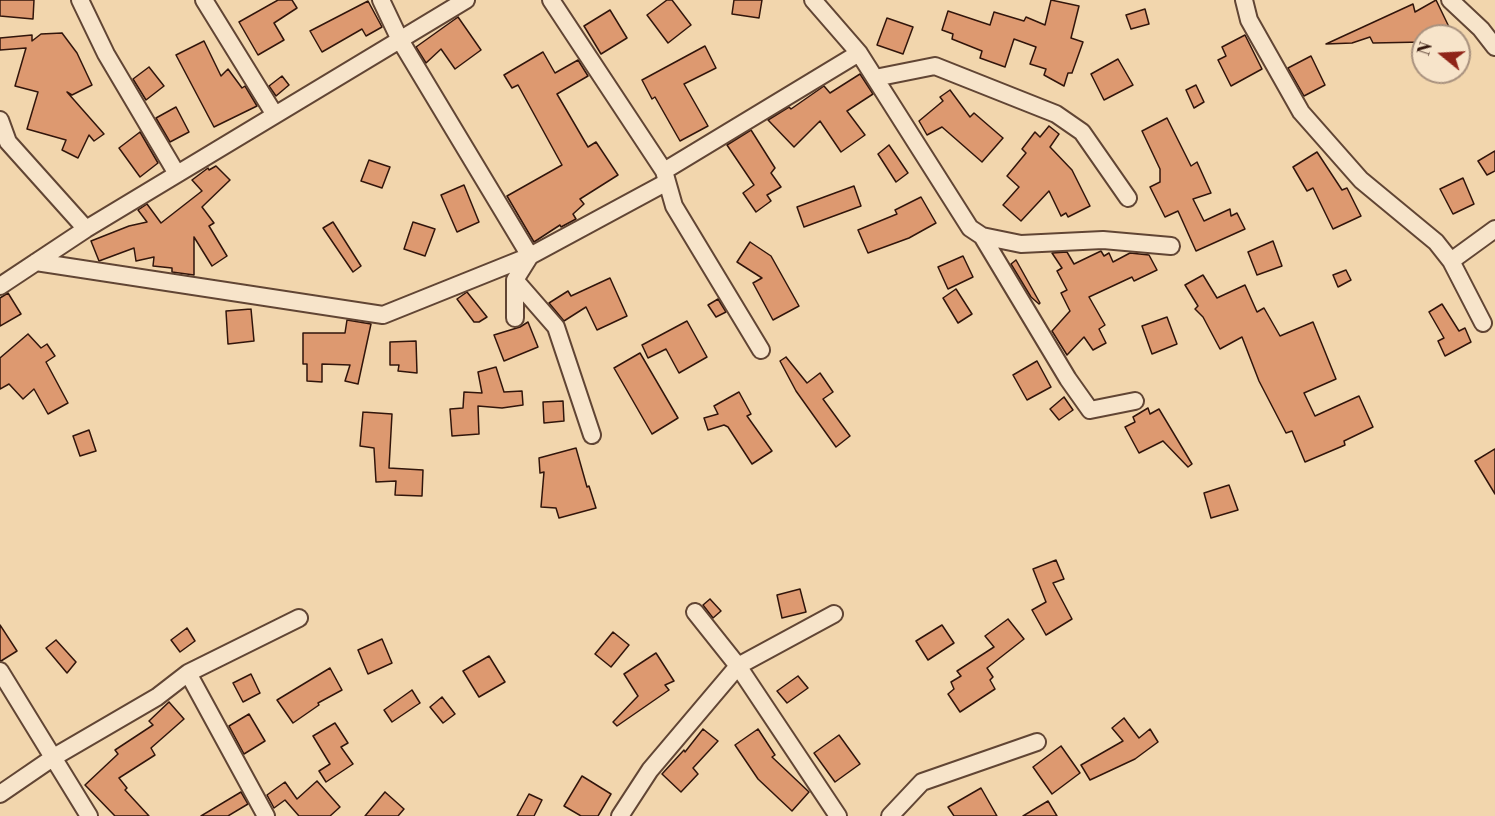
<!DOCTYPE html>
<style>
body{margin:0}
#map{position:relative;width:1495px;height:816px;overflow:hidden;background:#f2d6ad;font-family:"Libre Bodoni",serif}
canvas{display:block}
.north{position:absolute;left:1411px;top:24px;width:60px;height:60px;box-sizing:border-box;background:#f7e4ca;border:2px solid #a8917e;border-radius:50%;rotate:288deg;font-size:16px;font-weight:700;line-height:24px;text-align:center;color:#31150b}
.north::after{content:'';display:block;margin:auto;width:21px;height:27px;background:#8f2418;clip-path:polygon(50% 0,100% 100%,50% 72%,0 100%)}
</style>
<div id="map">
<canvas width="1495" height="816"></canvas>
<div class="north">N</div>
</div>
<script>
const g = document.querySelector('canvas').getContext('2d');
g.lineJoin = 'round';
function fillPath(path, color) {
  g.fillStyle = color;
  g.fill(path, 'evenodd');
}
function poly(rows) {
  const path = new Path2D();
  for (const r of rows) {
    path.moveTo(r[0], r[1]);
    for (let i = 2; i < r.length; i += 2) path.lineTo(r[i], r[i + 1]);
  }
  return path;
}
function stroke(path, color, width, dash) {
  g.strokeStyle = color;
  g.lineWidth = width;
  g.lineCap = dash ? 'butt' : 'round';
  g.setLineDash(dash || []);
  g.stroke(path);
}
const building = poly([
 [0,0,34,0,33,19,0,16,0,0],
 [278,0,292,0,297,8,274,23,284,40,258,55,239,22,278,0],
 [667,0,672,0,691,25,668,43,647,15,667,0],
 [734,0,762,0,759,18,732,14,734,0],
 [1051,0,1079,6,1071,38,1083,42,1072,73,1068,73,1064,86,1044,75,1046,69,1030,64,1036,47,1014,39,1005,67,980,58,982,51,952,39,953,34,942,30,948,11,990,25,994,12,1024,21,1026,17,1045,25,1051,0],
 [1436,0,1450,29,1436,36,1423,36,1423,42,1373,43,1370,37,1352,43,1326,44,1413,4,1415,12,1436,0],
 [368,1,382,27,366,36,362,29,322,52,310,31,368,1],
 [1145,9,1149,24,1131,29,1126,15,1145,9],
 [610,10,627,38,601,54,584,26,610,10],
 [458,17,481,50,455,69,441,49,426,63,416,47,458,17],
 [887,18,913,27,903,54,877,45,887,18],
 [62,33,77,53,92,85,72,95,67,92,104,134,94,141,89,135,78,158,62,150,66,140,27,129,38,92,15,86,26,48,0,50,0,38,32,35,32,41,41,34,62,33],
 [1245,35,1262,69,1231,86,1218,60,1226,56,1222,47,1245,35],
 [204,41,221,76,228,69,242,88,245,86,257,106,214,127,176,55,204,41],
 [705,46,716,68,684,84,708,126,680,141,655,97,652,99,642,80,705,46],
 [543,52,555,73,578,60,588,76,557,94,588,147,596,142,618,175,580,199,584,204,573,214,576,219,561,227,560,225,534,242,507,196,562,165,518,85,512,88,504,75,543,52],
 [1311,56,1325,85,1304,96,1288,68,1311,56],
 [1118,59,1133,85,1104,100,1091,74,1118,59],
 [149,67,164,86,146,100,133,79,149,67],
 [860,74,873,94,847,111,865,135,841,152,820,121,794,147,768,120,789,107,791,109,824,86,830,93,860,74],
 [282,76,289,85,276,96,269,86,282,76],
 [1196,85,1204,102,1194,108,1186,90,1196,85],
 [950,90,970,117,974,113,1003,138,982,162,942,127,927,135,919,121,943,101,940,97,950,90],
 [176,107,189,132,170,142,156,118,176,107],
 [1167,118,1191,166,1197,162,1211,193,1193,199,1204,221,1230,209,1231,216,1237,213,1245,229,1196,251,1178,211,1165,217,1150,187,1160,182,1160,169,1142,131,1167,118],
 [1049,126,1059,134,1050,147,1072,170,1090,206,1068,217,1066,213,1061,216,1049,191,1021,221,1003,205,1019,187,1007,176,1026,153,1022,149,1035,132,1040,137,1049,126],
 [751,130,775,168,771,173,781,187,767,195,771,201,756,212,743,193,754,185,727,145,751,130],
 [140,132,158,163,140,177,119,148,140,132],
 [889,145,908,173,896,182,878,154,889,145],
 [1495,151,1495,171,1487,175,1478,161,1495,151],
 [1317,152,1342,190,1347,188,1361,216,1333,229,1313,188,1307,191,1293,167,1317,152],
 [369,160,390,167,382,188,361,181,369,160],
 [216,166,230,180,202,207,214,223,209,226,227,256,212,266,194,237,194,275,172,272,172,268,153,266,154,257,136,261,134,248,99,261,91,241,129,226,147,222,138,210,147,204,161,223,202,191,192,180,208,168,209,170,216,166],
 [1463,178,1474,204,1453,214,1440,189,1463,178],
 [464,185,479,222,457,232,441,195,464,185],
 [854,186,861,206,804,227,797,207,854,186],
 [921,197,936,223,909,238,868,253,858,230,897,214,895,210,921,197],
 [333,222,361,266,353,272,323,228,333,222],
 [413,222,435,229,425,256,404,249,413,222],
 [1273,241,1282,266,1257,275,1248,252,1273,241],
 [750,242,771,256,799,306,773,320,753,283,762,278,737,262,750,242],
 [1101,251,1104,256,1109,253,1113,262,1130,253,1149,255,1157,270,1134,281,1132,277,1089,297,1105,325,1099,329,1106,343,1093,350,1084,337,1067,355,1052,331,1070,311,1061,293,1067,290,1057,271,1062,268,1052,253,1067,252,1074,264,1101,251],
 [963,256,973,277,948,289,938,267,963,256],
 [1016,260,1040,303,1039,304,1031,297,1011,264,1016,260],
 [1346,270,1351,280,1338,287,1333,275,1346,270],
 [1203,275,1217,298,1245,285,1257,312,1264,308,1280,336,1313,322,1336,379,1304,393,1315,416,1359,396,1373,427,1344,441,1345,445,1305,462,1292,431,1286,433,1259,381,1242,337,1220,349,1203,317,1195,309,1198,306,1185,285,1203,275],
 [610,278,627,316,597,330,586,307,564,321,549,303,568,291,571,296,610,278],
 [956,289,972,314,958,323,943,298,956,289],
 [467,292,487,317,479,322,474,322,457,299,467,292],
 [8,293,21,314,0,326,0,298,8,293],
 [718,299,726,312,716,317,708,305,718,299],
 [1442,304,1459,331,1465,328,1471,342,1445,356,1438,341,1444,338,1429,312,1442,304],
 [251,309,254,341,228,344,226,311,251,309],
 [1167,317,1177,344,1152,354,1142,326,1167,317],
 [347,320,371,324,358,384,345,381,350,365,322,364,322,382,307,381,307,364,303,364,303,333,345,333,347,320],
 [687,321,707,357,679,373,666,349,648,358,642,345,687,321],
 [528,322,538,347,504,361,494,335,520,327,528,322],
 [28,334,41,348,47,344,55,356,46,362,68,403,48,414,34,389,23,399,9,384,0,389,0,358,28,334],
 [416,341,417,373,398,371,399,365,390,365,390,342,416,341],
 [640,353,678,418,652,434,614,368,640,353],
 [786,357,807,383,820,373,833,392,823,399,850,436,836,447,796,391,780,361,786,357],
 [1037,361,1051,387,1027,400,1013,375,1037,361],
 [496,367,504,392,522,391,523,405,502,408,478,406,479,434,452,436,450,409,463,408,464,392,482,393,478,372,496,367],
 [739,392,751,414,747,416,772,451,752,464,728,427,724,425,708,430,704,418,718,414,714,406,739,392],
 [1064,397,1073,410,1059,420,1050,409,1064,397],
 [563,401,564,421,544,423,543,402,563,401],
 [1148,408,1150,414,1159,409,1192,464,1188,467,1163,441,1139,453,1125,427,1135,422,1133,417,1148,408],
 [363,412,392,414,389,468,423,470,422,496,395,495,396,481,376,482,374,448,360,446,363,412],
 [89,430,96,451,80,456,73,436,89,430],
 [576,448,587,487,589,486,596,508,559,518,556,508,541,507,544,472,540,473,539,458,576,448],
 [1495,449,1495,494,1475,461,1495,449],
 [1229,485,1238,510,1211,518,1204,493,1229,485],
 [1056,560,1064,579,1053,583,1072,619,1046,635,1032,610,1046,602,1033,569,1056,560],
 [800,589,806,612,782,618,777,595,800,589],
 [710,599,721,611,713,618,703,605,710,599],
 [1008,619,1024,639,987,668,993,677,990,680,995,689,960,712,948,694,954,689,951,682,961,676,957,671,994,647,985,636,1008,619],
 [0,625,17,651,1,661,0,661,0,625],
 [942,625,954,643,928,660,916,641,942,625],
 [187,628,195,641,180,652,171,640,187,628],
 [613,632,629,645,611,667,595,654,613,632],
 [382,639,392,663,368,674,358,650,382,639],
 [56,640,76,662,67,673,46,648,56,640],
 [656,653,674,681,665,685,669,690,617,726,613,722,638,696,624,674,656,653],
 [489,656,505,682,479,697,463,671,489,656],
 [330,668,342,690,318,703,319,705,293,723,277,700,330,668],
 [251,674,260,693,243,702,233,683,251,674],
 [798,676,808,688,787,703,777,691,798,676],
 [412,690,420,703,392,722,384,710,412,690],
 [442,697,455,714,443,723,430,707,442,697],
 [169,702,184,719,151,748,155,755,119,778,127,788,125,790,149,816,115,816,85,785,118,754,115,750,153,725,149,721,169,702],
 [249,714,265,741,244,754,229,726,249,714],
 [1124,718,1139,738,1150,729,1158,742,1135,759,1090,780,1081,765,1123,741,1112,728,1124,718],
 [335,723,348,743,341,747,353,764,326,782,319,771,330,764,313,736,335,723],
 [703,729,718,741,693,768,698,774,681,792,662,774,684,750,685,752,703,729],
 [758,729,775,755,772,757,809,792,792,811,758,779,735,745,758,729],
 [839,735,860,764,835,782,814,753,839,735],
 [1061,746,1080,773,1052,794,1033,767,1061,746],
 [582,776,611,794,598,816,581,816,564,806,582,776],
 [317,781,340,807,330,816,299,816,285,800,274,808,267,795,285,782,297,799,317,781],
 [981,788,997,816,954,816,948,807,981,788],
 [241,792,248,804,228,816,201,816,241,792],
 [385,792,404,809,398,816,365,816,385,792],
 [529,794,542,800,534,816,517,816,529,794],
 [1048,801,1057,816,1023,816,1048,801]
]);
fillPath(building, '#dd9970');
stroke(building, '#31150b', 1.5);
const minor = poly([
 [80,0,106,54,177,174],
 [204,0,275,115],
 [551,0,664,171,674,206,761,350],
 [813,0,859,53,970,228,982,236,1021,244,1103,240,1171,246],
 [1244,0,1249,20,1301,112,1361,180,1436,242,1451,261,1483,323],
 [1450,0,1481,29,1495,47],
 [875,78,935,66,1056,114,1082,132,1128,198],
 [0,120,8,142,86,229],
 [664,171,859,53],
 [982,236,1068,379,1090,410,1135,401],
 [1451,261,1495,229],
 [36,262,383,315,530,256,400,40,381,0],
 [515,280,556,327,592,435],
 [0,286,86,229,466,0],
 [515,318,515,280,530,256,667,182],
 [695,612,738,666,838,816],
 [0,671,89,816],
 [188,673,299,618],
 [0,794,54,757,157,697,188,673,266,816],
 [620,816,650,770,738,666,834,614],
 [890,816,922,782,1037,742]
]);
stroke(minor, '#614534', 20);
stroke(minor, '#f7e4ca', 16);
</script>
